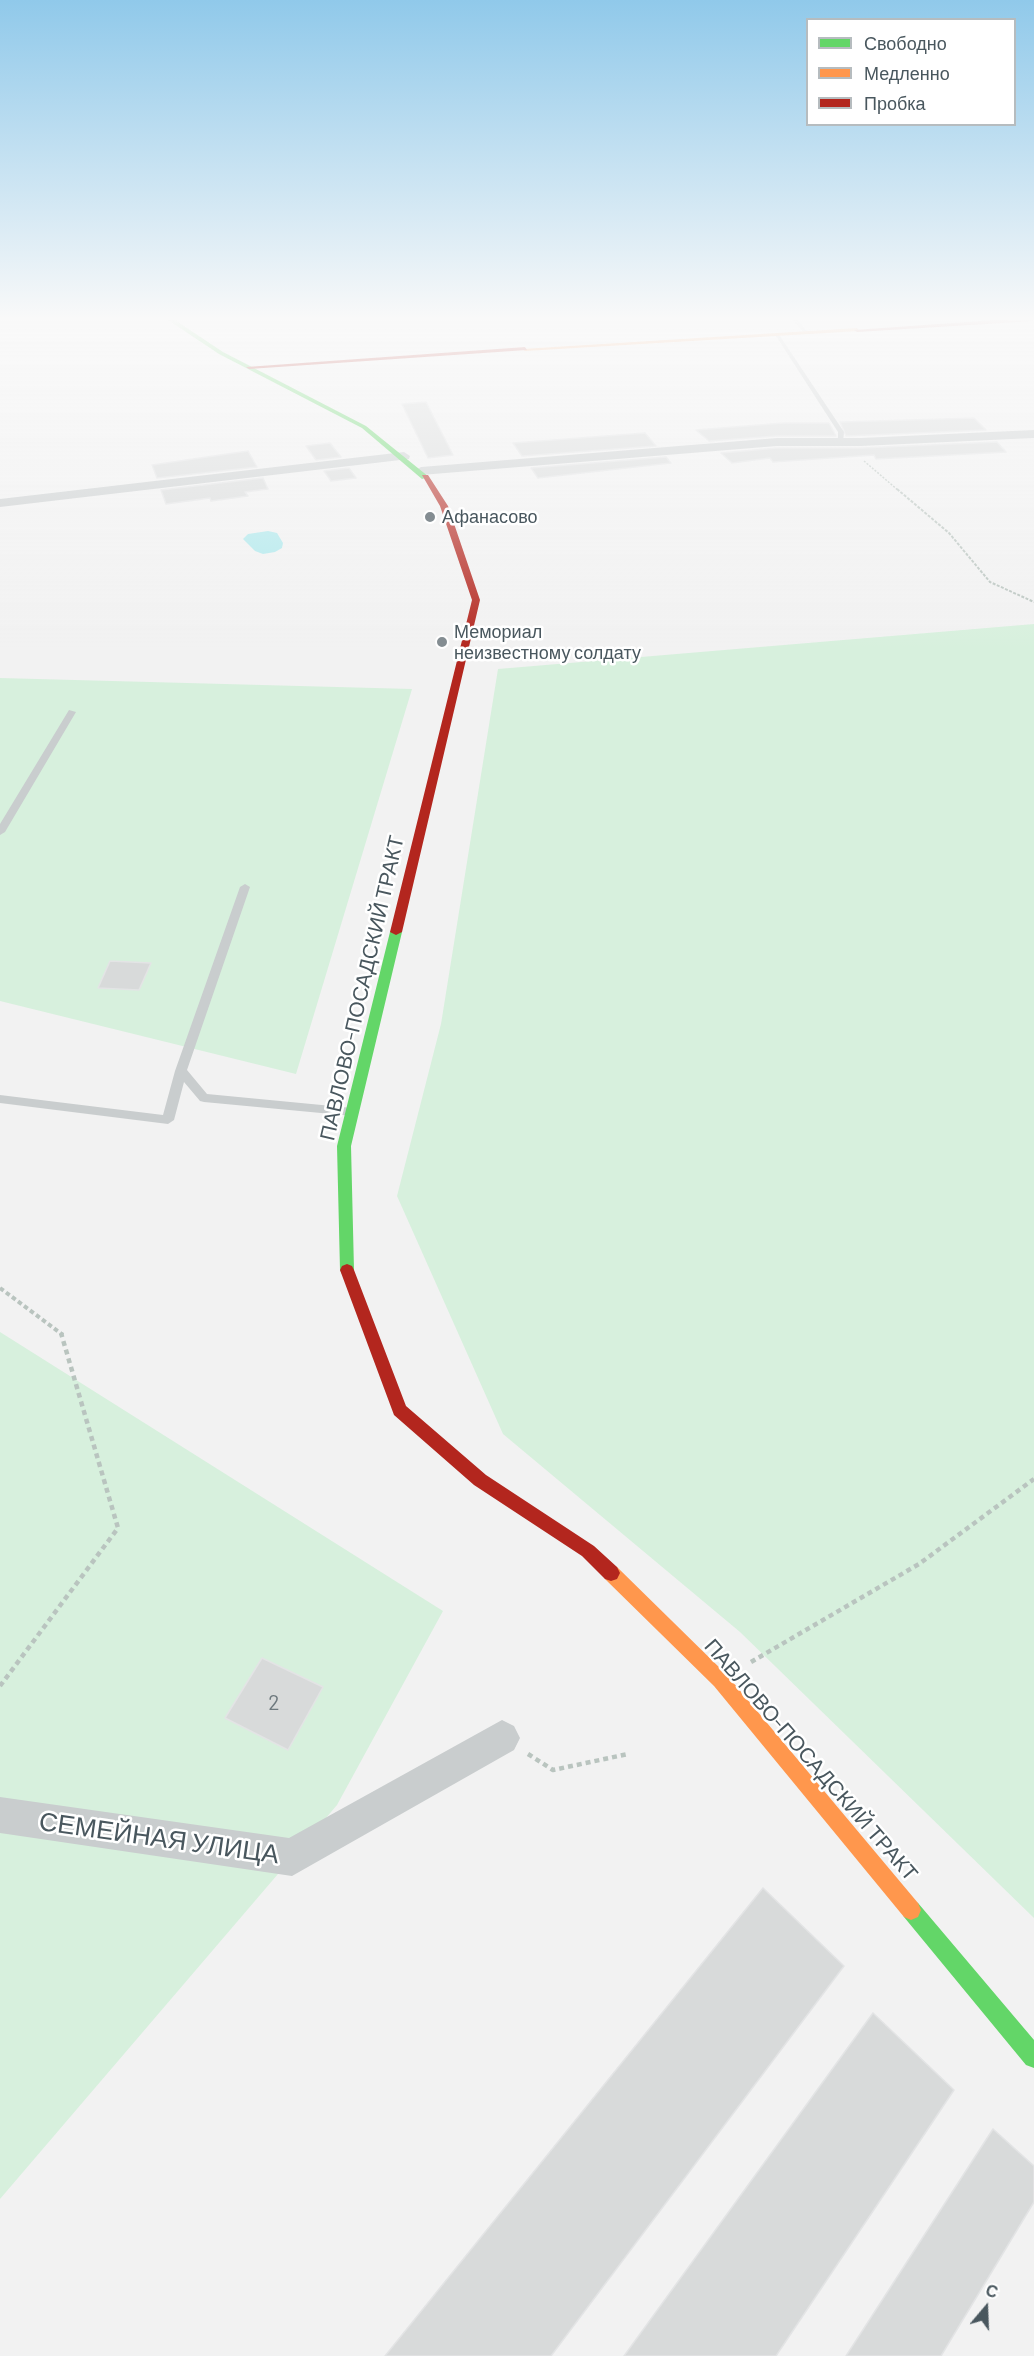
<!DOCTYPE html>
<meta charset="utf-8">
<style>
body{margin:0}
#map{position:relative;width:1034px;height:2356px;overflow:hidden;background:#f2f2f2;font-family:Barlow,sans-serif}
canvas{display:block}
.legend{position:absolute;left:806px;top:18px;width:210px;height:108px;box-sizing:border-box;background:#fff;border:2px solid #b6bcbf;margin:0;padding:8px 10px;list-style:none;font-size:18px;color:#49575e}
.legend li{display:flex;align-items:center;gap:12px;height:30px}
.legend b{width:30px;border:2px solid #b6bcbf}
.north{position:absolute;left:956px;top:2278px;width:60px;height:60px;-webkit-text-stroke:4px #fff;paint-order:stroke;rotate:19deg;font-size:16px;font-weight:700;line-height:24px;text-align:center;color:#49575e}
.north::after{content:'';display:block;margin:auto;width:21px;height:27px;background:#49575e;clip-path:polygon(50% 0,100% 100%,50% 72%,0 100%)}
</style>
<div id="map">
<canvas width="1034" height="2356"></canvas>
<ul class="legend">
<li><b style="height:8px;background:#63d668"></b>Свободно</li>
<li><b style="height:8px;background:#ff974d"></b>Медленно</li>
<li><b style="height:8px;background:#b3261e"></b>Пробка</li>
</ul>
<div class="north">С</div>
</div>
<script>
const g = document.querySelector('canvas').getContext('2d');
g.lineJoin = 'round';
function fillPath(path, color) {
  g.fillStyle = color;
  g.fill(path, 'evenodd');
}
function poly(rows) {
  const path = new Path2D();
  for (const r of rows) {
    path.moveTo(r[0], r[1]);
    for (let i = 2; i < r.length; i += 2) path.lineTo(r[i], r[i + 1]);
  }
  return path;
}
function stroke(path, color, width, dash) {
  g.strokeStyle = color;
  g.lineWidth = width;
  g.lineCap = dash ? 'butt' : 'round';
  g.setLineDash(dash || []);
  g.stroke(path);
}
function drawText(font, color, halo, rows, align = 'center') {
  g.font = font + ' Barlow,sans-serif';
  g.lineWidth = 5;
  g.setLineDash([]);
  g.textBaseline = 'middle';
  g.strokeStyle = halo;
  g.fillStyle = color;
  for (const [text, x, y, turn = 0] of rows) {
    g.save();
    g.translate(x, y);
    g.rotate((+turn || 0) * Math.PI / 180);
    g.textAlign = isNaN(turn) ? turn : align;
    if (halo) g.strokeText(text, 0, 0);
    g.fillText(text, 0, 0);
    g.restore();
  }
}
fillPath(poly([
 [1034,624,1034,1918,740,1632,503,1434,397,1196,441,1024,498,669],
 [0,678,412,689,296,1074,0,1001],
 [0,1332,443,1611,337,1805,0,2199]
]), '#d7f0dd');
fillPath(poly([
 [268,531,277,533,283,543,282,548,275,552,263,554,255,551,243,539,248,534]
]), '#ade8ec');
const building = poly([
 [426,402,453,455,428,458,402,404,426,402],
 [974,418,986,430,846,436,840,422,974,418],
 [783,423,829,423,836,436,777,436,709,441,696,430,783,423],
 [645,433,656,446,522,456,513,443,645,433],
 [997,442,1006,452,876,459,874,455,773,462,770,458,732,463,721,453,777,448,861,448,997,442],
 [330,443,341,457,316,460,306,446,330,443],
 [248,451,257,467,157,478,152,465,248,451],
 [666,457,671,463,538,478,531,468,666,457],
 [349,468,356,478,331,481,324,471,349,468],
 [263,478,268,489,245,492,248,496,211,501,210,498,166,504,161,490,263,478],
 [110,961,151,963,139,990,98,988,110,961],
 [262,1658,323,1687,288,1750,225,1718,262,1658],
 [763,1888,844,1966,551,2356,385,2356,763,1888],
 [873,2013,954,2090,776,2356,624,2356,873,2013],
 [993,2129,1034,2166,1034,2202,941,2356,846,2356,993,2129]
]);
fillPath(building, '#d8dada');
stroke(building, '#e3e4e5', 1.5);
stroke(poly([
 [864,461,899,491]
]), '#b9c4bf', 1.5, [2, 1.5]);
stroke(poly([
 [897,489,949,533,990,582,1034,602]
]), '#b9c4bf', 2, [3, 1.5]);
stroke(poly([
 [0,1288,63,1335]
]), '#b9c4bf', 4, [4.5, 3]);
stroke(poly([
 [751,1662,919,1564,1034,1479],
 [0,1686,118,1528,61,1333],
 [528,1754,553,1770,628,1754]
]), '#b9c4bf', 4.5, [5, 4]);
fillPath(poly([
 [793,320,798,320,808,333,804,333,793,320],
 [774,333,778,333,844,432,843,443,838,442,838,432,774,333],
 [69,710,76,712,5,832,0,835,0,824,69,710],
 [245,884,250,887,187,1070,207,1094,353,1108,359,1112,357,1115,353,1116,204,1102,200,1101,184,1082,174,1120,168,1124,0,1103,0,1095,163,1115,175,1071,240,887,245,884]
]), '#c9cdce');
fillPath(poly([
 [1034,430,1034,438,861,446,777,446,421,475,414,471,421,467,777,438,861,438,1034,430],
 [404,452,410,456,409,459,0,507,0,499,404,452],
 [502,1720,514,1726,520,1738,514,1750,292,1876,0,1833,0,1797,289,1838,502,1720]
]), '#c9cdce');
fillPath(poly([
 [168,320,175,320,223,352,366,426,429,477,422,479,362,428,219,354,168,320],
 [396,929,402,932,351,1146,354,1270,352,1274,347,1276,342,1274,340,1270,337,1146,390,932,396,929],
 [911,1900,918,1903,1034,2040,1034,2068,1026,2065,904,1917,901,1910,904,1903,911,1900]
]), '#63d668');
fillPath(poly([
 [857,328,859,331,525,351,522,349,857,328],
 [611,1565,617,1567,726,1674,918,1903,921,1910,918,1917,911,1920,904,1917,714,1686,605,1579,602,1573,605,1567,611,1565]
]), '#ff974d');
fillPath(poly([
 [995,320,1034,321,857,332,854,330,995,320],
 [525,347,527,350,249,369,246,367,525,347],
 [422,475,428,475,448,506,480,600,402,932,396,935,390,932,472,600,440,506,422,475],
 [347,1264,352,1266,354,1270,406,1406,486,1475,594,1546,617,1567,620,1573,617,1579,611,1581,605,1579,582,1556,474,1485,394,1415,340,1270,342,1266,347,1264]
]), '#b3261e');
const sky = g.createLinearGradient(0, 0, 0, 650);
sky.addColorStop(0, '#90c9ea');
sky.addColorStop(0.49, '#f9f9f9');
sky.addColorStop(1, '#f9f9f900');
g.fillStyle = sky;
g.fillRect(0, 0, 1034, 650);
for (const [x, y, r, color] of [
 [430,517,6,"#848d92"],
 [442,642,6,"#848d92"]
]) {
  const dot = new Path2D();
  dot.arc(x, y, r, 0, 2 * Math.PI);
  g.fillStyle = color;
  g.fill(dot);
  stroke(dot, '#fff', 2);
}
drawText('18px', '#49575e', '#fff', [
 ["Афанасово",442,517],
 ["Мемориал",454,632],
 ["неизвестному солдату",454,653]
], 'left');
drawText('21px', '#49575e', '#fff', [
 ["ПАВЛОВО-ПОСАДСКИЙ ТРАКТ",362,988,-77],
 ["ПАВЛОВО-ПОСАДСКИЙ ТРАКТ",811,1760,49]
]);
drawText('21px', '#6e797e', null, [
 ["2",274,1703]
]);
drawText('26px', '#49575e', '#fff', [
 ["СЕМЕЙНАЯ УЛИЦА",159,1838,8]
]);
</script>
